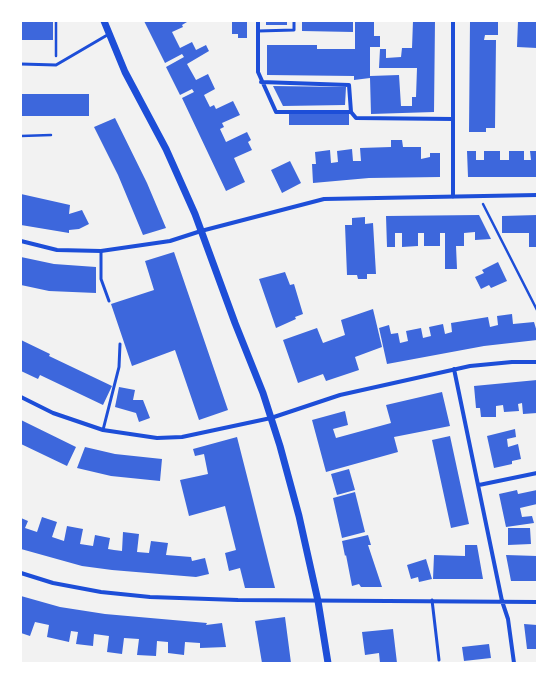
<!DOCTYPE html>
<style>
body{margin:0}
#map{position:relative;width:558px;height:684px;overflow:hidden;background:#f2f2f2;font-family:Bitter,serif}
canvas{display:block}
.frame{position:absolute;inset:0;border:22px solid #fff;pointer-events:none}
</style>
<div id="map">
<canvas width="558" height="684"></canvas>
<div class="frame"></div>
</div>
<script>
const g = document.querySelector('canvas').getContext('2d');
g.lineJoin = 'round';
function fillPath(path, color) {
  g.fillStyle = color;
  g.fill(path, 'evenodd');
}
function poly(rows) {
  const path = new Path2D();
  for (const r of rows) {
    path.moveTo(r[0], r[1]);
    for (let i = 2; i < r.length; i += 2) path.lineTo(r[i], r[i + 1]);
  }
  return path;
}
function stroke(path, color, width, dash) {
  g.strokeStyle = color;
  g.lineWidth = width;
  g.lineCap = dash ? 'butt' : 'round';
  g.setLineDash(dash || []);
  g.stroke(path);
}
fillPath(poly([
 [21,21,53,21,53,40,21,40],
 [144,21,187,21,187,22,182,25,183,27,172,32,180,48,192,42,196,50,206,45,209,51,187,64,196,80,208,74,215,89,204,95,210,107,214,105,216,109,233,101,240,115,222,123,224,127,220,129,226,142,247,132,251,140,248,142,252,150,234,158,245,182,226,191,182,98,194,92,192,89,180,95,166,67,184,57,182,54,165,63],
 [232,21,247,21,247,38,238,38,238,34,232,34],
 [266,21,287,21,287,25,266,25],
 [302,21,353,21,353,32,302,31],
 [355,21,374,21,374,36,380,36,380,47,370,47,370,76,399,75,401,106,412,106,412,97,416,97,417,68,379,68,380,49,386,49,386,58,401,57,402,48,412,48,413,21,435,21,434,112,371,114,370,78,354,80,354,76,267,75,267,45,317,45,317,49,355,49],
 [470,21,498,21,498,35,485,35,484,40,496,40,495,128,486,128,486,132,469,132],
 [518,21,537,21,537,48,517,47],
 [273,86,346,87,345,105,283,106],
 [21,94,89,94,89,116,21,116],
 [289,114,349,114,349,125,289,125],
 [115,118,147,183,166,228,143,235,118,175,94,127],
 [391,140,402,140,403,147,421,147,421,159,430,157,430,153,440,153,440,177,369,178,313,183,312,164,316,164,315,152,330,150,331,163,338,162,337,151,352,149,353,161,361,161,360,148,391,147],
 [467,151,476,151,476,160,484,160,484,151,500,151,500,160,509,160,509,151,524,151,524,160,531,160,530,151,537,151,537,177,468,177],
 [290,161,301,183,282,193,271,170],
 [21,194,70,205,69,214,82,210,89,224,79,229,69,230,69,233,21,225],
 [479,215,491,239,475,240,475,232,464,233,464,246,456,246,457,269,445,269,445,233,440,233,440,246,424,246,424,233,418,233,418,246,402,247,402,233,395,233,395,247,387,247,386,216],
 [537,215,537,247,529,247,529,233,502,233,502,216],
 [365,217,365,224,373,223,376,274,367,274,367,279,358,279,357,275,347,275,345,225,352,225,352,218],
 [174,252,228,410,199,420,175,350,132,366,111,304,154,290,145,261],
 [21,257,54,264,96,267,96,293,49,291,21,285],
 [498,262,507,281,491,288,489,285,481,289,475,277,484,273,482,270],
 [285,272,290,285,294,284,303,314,295,317,296,319,276,328,259,279],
 [373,309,382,347,355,357,359,370,326,381,323,374,298,383,283,340,317,328,323,343,345,335,341,320],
 [512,314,513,324,534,322,537,332,537,340,484,346,387,364,379,328,389,325,391,334,398,333,400,343,408,341,406,331,421,328,423,338,431,336,429,327,443,324,445,334,452,332,451,323,488,317,490,327,498,325,497,316],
 [21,340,50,354,49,356,112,386,103,405,40,375,38,379,21,371],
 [537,380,537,413,523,414,522,403,518,404,519,411,504,412,503,405,496,406,496,417,481,417,480,408,476,408,474,386],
 [119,387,135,390,133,400,143,400,150,418,139,422,136,413,115,407],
 [442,392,450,426,394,437,398,452,326,472,312,420,345,411,348,425,333,429,336,438,391,423,386,405],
 [21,420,76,447,67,466,21,444],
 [515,429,516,437,507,439,508,447,518,444,521,459,512,461,512,464,494,468,487,436],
 [450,436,469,524,451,528,432,440],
 [237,437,250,488,275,588,245,588,240,568,229,571,225,553,236,550,225,506,189,516,180,480,208,474,204,454,195,456,193,449],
 [85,447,115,454,162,459,160,481,111,476,77,468],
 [349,469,355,490,337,495,331,474],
 [517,490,518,494,537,490,537,504,520,508,522,517,532,516,534,523,506,527,499,494],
 [355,492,365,532,342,538,333,498],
 [42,517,57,522,52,537,64,541,67,526,83,529,80,544,93,546,95,535,110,538,108,549,114,550,122,551,123,532,139,534,137,552,149,553,151,541,168,543,166,555,191,557,192,561,205,558,209,574,196,577,112,570,82,566,21,549,21,518,28,521,25,528,37,532],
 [508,528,530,528,531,544,508,545],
 [368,535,371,545,368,545,382,587,361,587,359,584,352,586,346,555,345,556,342,541],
 [465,545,477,545,483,579,433,579,434,555,465,556],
 [506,555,537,556,537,581,511,581],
 [426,559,432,579,419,582,418,577,411,579,407,565],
 [21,596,60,607,105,614,207,623,206,625,222,623,226,647,200,648,200,643,185,642,184,655,168,653,168,642,157,641,156,656,137,655,139,639,124,638,122,654,107,652,109,636,94,634,93,646,76,644,78,632,71,631,69,642,47,637,49,625,35,622,30,636,21,633],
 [285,617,291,663,262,663,255,621],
 [524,624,537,625,537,649,527,649],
 [393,629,397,663,380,663,379,653,365,655,362,632],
 [489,644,491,658,464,661,462,647]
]), '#3d67dc');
stroke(poly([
 [56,21,56,56],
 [21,136,51,135],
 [483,204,537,310]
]), '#1d4ed8', 2.5);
stroke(poly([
 [258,31,294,30,294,21],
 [21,64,56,65,109,34],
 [101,251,101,279,109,301],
 [103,430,119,367,120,344],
 [432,600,439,660]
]), '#1d4ed8', 3);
stroke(poly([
 [258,21,258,72,276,112,351,112,356,118,453,119],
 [453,21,453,197],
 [261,82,349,85,351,112],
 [21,241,57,250,101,251,170,241,201,231,324,199,537,195],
 [454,369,502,601,508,619,514,663],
 [21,397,53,413,103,430,157,438,182,437,271,418,340,395,470,366,512,362,537,362],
 [479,485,537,473],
 [21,573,53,583,101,592,150,597,238,600,537,602]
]), '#1d4ed8', 4);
stroke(poly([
 [104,21,125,72,166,149,195,214,235,323,263,393,280,446,299,516,318,601,328,663]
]), '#1d4ed8', 7);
</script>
